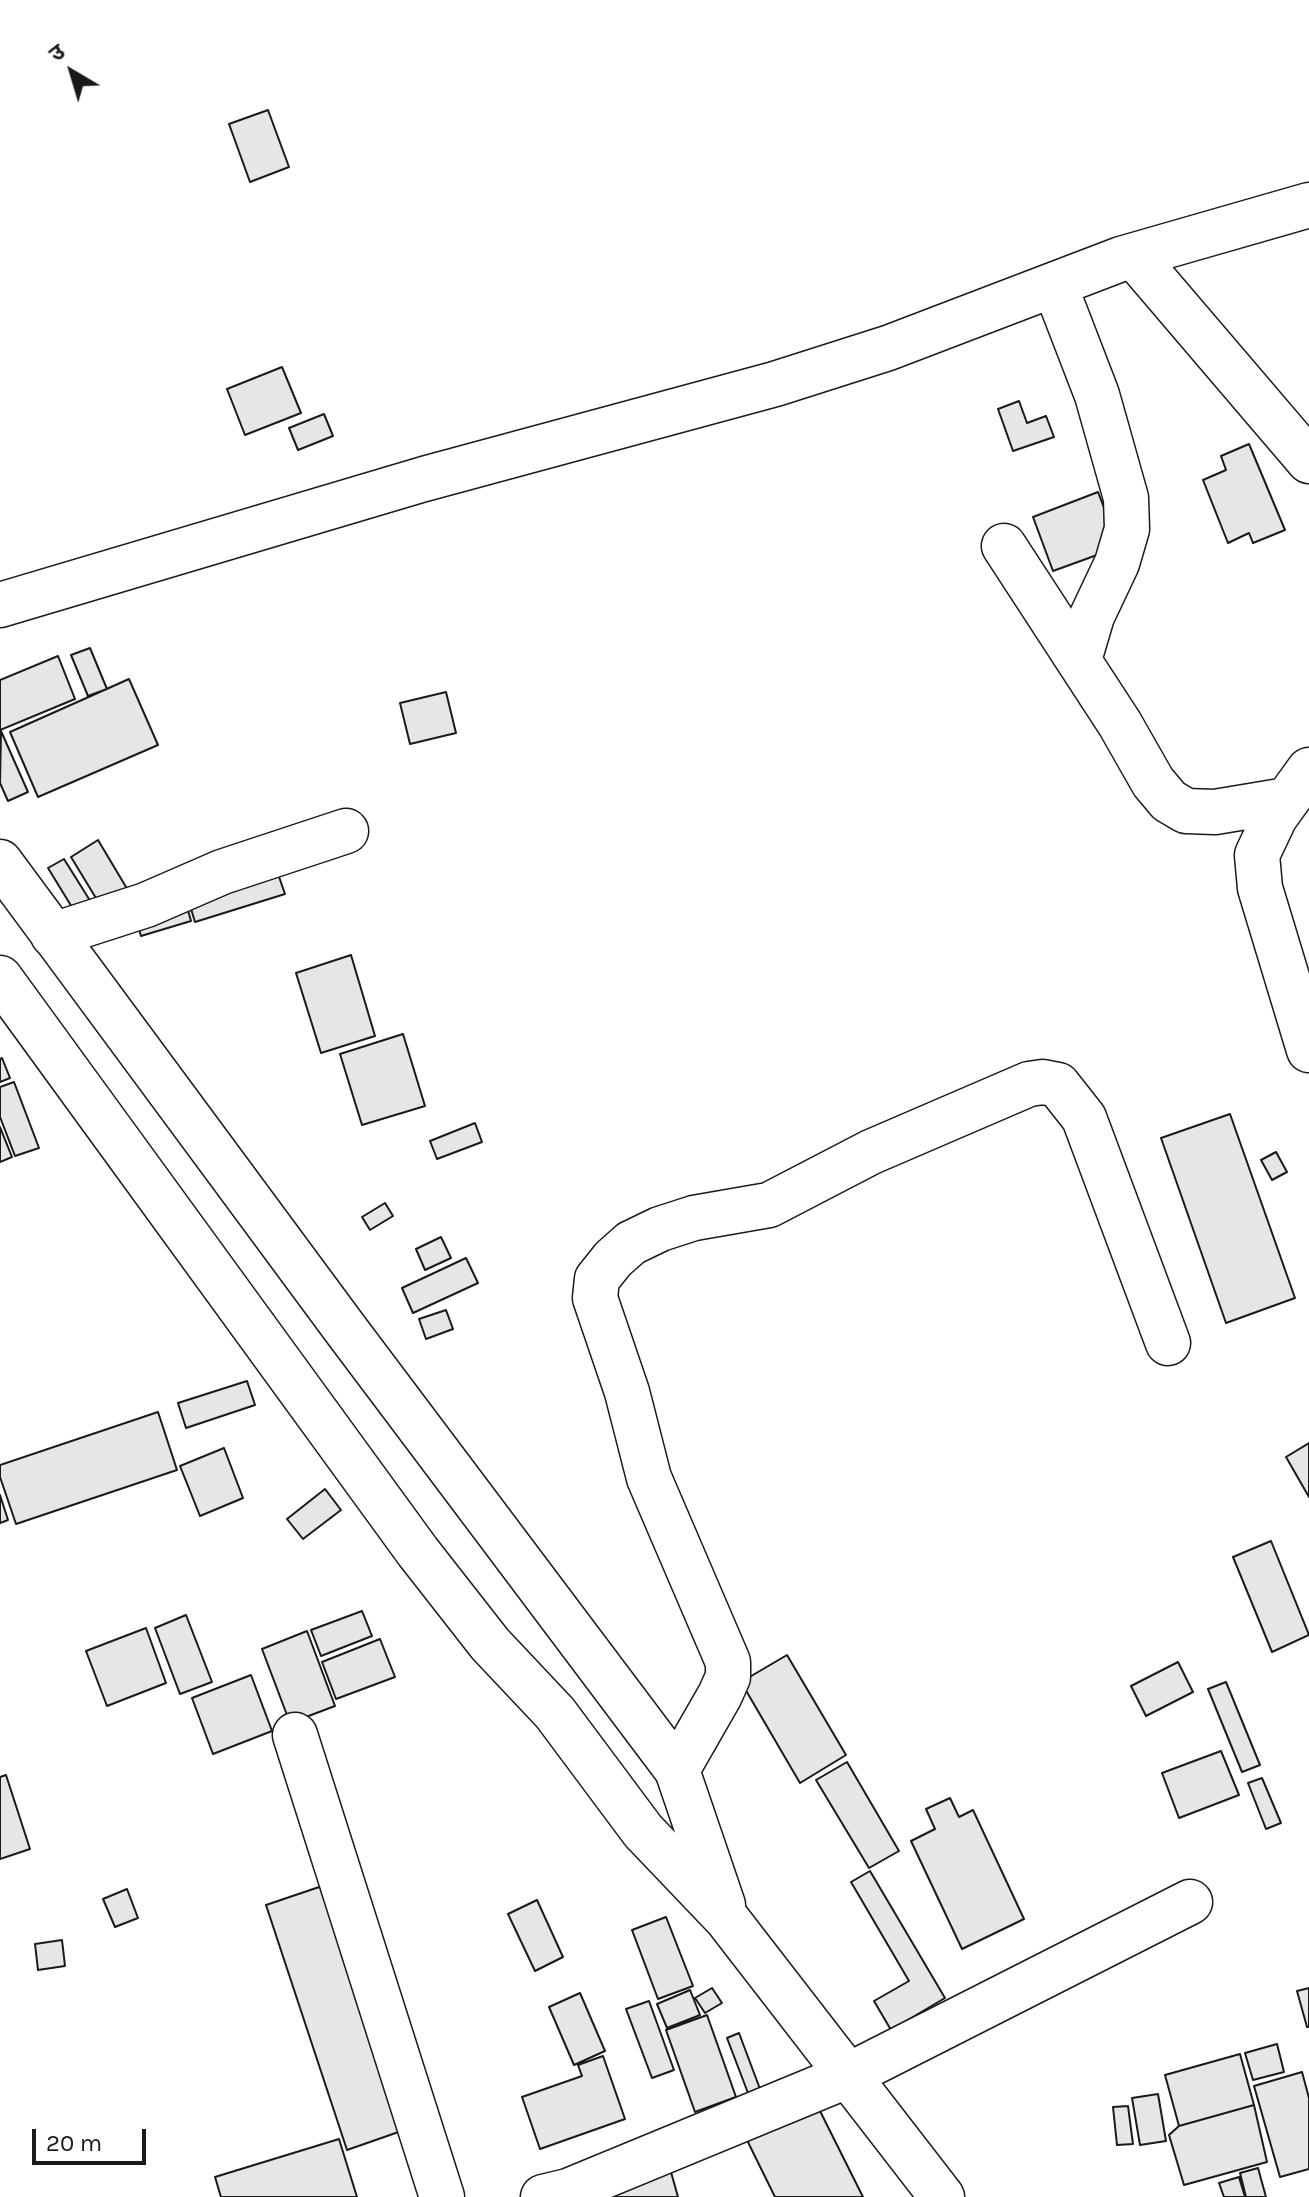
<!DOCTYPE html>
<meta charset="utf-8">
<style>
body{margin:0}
#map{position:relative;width:1309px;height:2197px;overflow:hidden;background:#fff;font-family:Karla,"Noto Sans Devanagari",sans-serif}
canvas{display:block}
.north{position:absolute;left:32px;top:32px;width:80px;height:80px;-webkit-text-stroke:6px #fff;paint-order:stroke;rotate:322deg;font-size:22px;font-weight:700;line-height:32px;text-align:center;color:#1a1a1a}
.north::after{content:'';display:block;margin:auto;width:28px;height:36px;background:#1a1a1a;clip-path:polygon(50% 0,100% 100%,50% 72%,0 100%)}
.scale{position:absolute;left:32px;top:2129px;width:114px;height:36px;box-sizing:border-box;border:4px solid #1a1a1a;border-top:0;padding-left:10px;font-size:24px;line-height:28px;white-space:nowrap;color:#1a1a1a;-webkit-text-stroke:6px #fff;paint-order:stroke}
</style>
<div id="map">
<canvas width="1309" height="2197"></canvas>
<div class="north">उ</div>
<div class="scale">20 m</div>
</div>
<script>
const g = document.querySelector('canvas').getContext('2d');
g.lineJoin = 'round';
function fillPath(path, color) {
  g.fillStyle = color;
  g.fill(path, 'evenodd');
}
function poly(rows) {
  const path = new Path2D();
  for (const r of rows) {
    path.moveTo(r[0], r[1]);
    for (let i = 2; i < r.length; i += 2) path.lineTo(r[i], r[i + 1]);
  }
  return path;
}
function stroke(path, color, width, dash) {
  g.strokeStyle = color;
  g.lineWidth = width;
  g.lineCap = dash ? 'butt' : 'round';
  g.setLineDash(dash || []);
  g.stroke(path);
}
const building = poly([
 [268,110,289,167,250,182,229,124,268,110],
 [282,367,301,413,245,435,227,389,282,367],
 [1019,401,1027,423,1046,416,1054,437,1013,451,998,409,1019,401],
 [324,414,333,436,298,450,289,428,324,414],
 [1249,444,1285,530,1253,543,1249,533,1228,543,1203,480,1226,470,1221,456,1249,444],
 [1098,492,1119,547,1053,571,1033,517,1098,492],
 [90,648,107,689,88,696,71,655,90,648],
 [58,656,75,699,0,730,0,680,58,656],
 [129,679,158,745,38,797,10,732,129,679],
 [446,692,456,733,410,744,400,703,446,692],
 [1,731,28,792,8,801,0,783,1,731],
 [98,840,129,892,102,908,71,857,98,840],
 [64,859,94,907,78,917,48,868,64,859],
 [277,871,285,894,195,922,188,899,277,871],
 [186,903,191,921,141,936,136,919,186,903],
 [351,955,375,1036,321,1053,296,973,351,955],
 [403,1034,425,1106,362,1125,340,1054,403,1034],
 [2,1058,10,1078,0,1082,0,1059,2,1058],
 [14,1082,39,1148,15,1156,0,1117,0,1087,14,1082],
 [1230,1114,1295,1298,1226,1323,1161,1138,1230,1114],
 [475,1123,482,1142,437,1159,430,1141,475,1123],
 [0,1127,12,1157,0,1162,0,1127],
 [1276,1152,1287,1172,1272,1180,1261,1160,1276,1152],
 [385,1203,393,1216,370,1230,362,1217,385,1203],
 [441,1237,451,1258,425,1270,416,1249,441,1237],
 [466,1258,478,1283,413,1313,402,1288,466,1258],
 [446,1310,453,1329,426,1339,419,1319,446,1310],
 [247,1381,255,1405,186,1428,178,1403,247,1381],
 [158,1412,177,1470,16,1524,0,1477,0,1465,158,1412],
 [1309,1443,1309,1497,1286,1457,1309,1443],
 [224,1448,243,1498,200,1516,180,1466,224,1448],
 [325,1489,341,1510,303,1539,287,1519,325,1489],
 [0,1495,8,1520,0,1523,0,1495],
 [1271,1541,1309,1635,1272,1652,1233,1557,1271,1541],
 [362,1611,372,1636,321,1656,311,1630,362,1611],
 [186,1615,212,1682,180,1694,155,1628,186,1615],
 [146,1628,166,1683,107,1706,86,1651,146,1628],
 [307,1631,335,1706,290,1723,262,1649,307,1631],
 [380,1639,395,1677,336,1699,322,1662,380,1639],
 [787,1655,846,1755,800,1783,741,1682,787,1655],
 [1178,1662,1193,1692,1146,1716,1131,1686,1178,1662],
 [251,1675,272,1731,213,1754,192,1698,251,1675],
 [1226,1682,1260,1765,1242,1772,1208,1689,1226,1682],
 [1221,1751,1239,1795,1179,1818,1162,1773,1221,1751],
 [847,1762,899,1851,869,1868,816,1780,847,1762],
 [6,1775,30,1849,0,1859,0,1777,6,1775],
 [1262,1778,1281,1823,1266,1829,1248,1783,1262,1778],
 [950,1798,959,1817,973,1810,1024,1919,962,1949,911,1841,935,1829,926,1809,950,1798],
 [870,1871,945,1998,891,2030,874,2001,909,1981,851,1882,870,1871],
 [328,1884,410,2128,347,2150,266,1905,328,1884],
 [127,1889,138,1918,115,1927,103,1899,127,1889],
 [537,1900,563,1957,535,1971,508,1914,537,1900],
 [666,1917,693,1986,658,1999,632,1930,666,1917],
 [62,1940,65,1966,38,1970,35,1944,62,1940],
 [712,1988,722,2003,705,2013,695,1998,712,1988],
 [1309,1988,1309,2027,1307,2027,1297,1991,1309,1988],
 [690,1990,700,2015,667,2028,657,2004,690,1990],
 [580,1993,605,2051,574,2065,549,2007,580,1993],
 [649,2001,674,2070,652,2078,626,2009,649,2001],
 [707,2015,736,2097,695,2112,666,2030,707,2015],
 [739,2033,760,2089,748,2093,727,2038,739,2033],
 [1277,2044,1284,2072,1253,2080,1245,2053,1277,2044],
 [1240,2054,1254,2105,1179,2126,1165,2075,1240,2054],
 [603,2056,625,2119,540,2149,522,2097,582,2076,578,2065,603,2056],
 [1302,2072,1309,2098,1309,2169,1280,2177,1254,2086,1302,2072],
 [1158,2094,1166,2141,1140,2145,1132,2098,1158,2094],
 [813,2097,863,2197,775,2197,743,2132,813,2097],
 [1254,2105,1267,2162,1184,2185,1169,2135,1179,2126,1254,2105],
 [1128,2106,1133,2144,1117,2145,1113,2107,1128,2106],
 [339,2139,357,2197,221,2197,215,2177,339,2139],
 [669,2165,678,2197,608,2197,669,2165],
 [1258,2168,1266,2197,1246,2197,1240,2173,1258,2168],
 [1239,2177,1245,2197,1224,2197,1219,2183,1239,2177]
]);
fillPath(building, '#e6e6e6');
stroke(building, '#1a1a1a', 2);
const minor = poly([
 [1134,256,1309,461],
 [1055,286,1097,395,1126,498,1127,529,1117,563,1092,616,1079,660],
 [1004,546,1120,724,1153,782,1169,801,1186,811,1215,812,1287,800],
 [0,605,424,479,775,384,888,348,1121,259,1309,205],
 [1309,770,1275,817,1257,855,1260,888,1309,1050],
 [53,935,146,905,222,872,346,831],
 [295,1735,442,2197],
 [677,1770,720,1695,728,1677,728,1662,649,1478,627,1392,595,1298,597,1279,613,1259,631,1243,660,1229,694,1218,769,1205,871,1152,1029,1084,1043,1082,1058,1085,1084,1118,1168,1343],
 [543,2197,568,2191,847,2076,1190,1902]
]);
const highway = poly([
 [0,862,346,1330,677,1770,723,1905],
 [0,978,418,1552,490,1644,555,1713,643,1831,727,1919,942,2197]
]);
stroke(minor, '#1a1a1a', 47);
stroke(highway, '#1a1a1a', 47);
stroke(minor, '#fff', 44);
stroke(highway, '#fff', 44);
</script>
